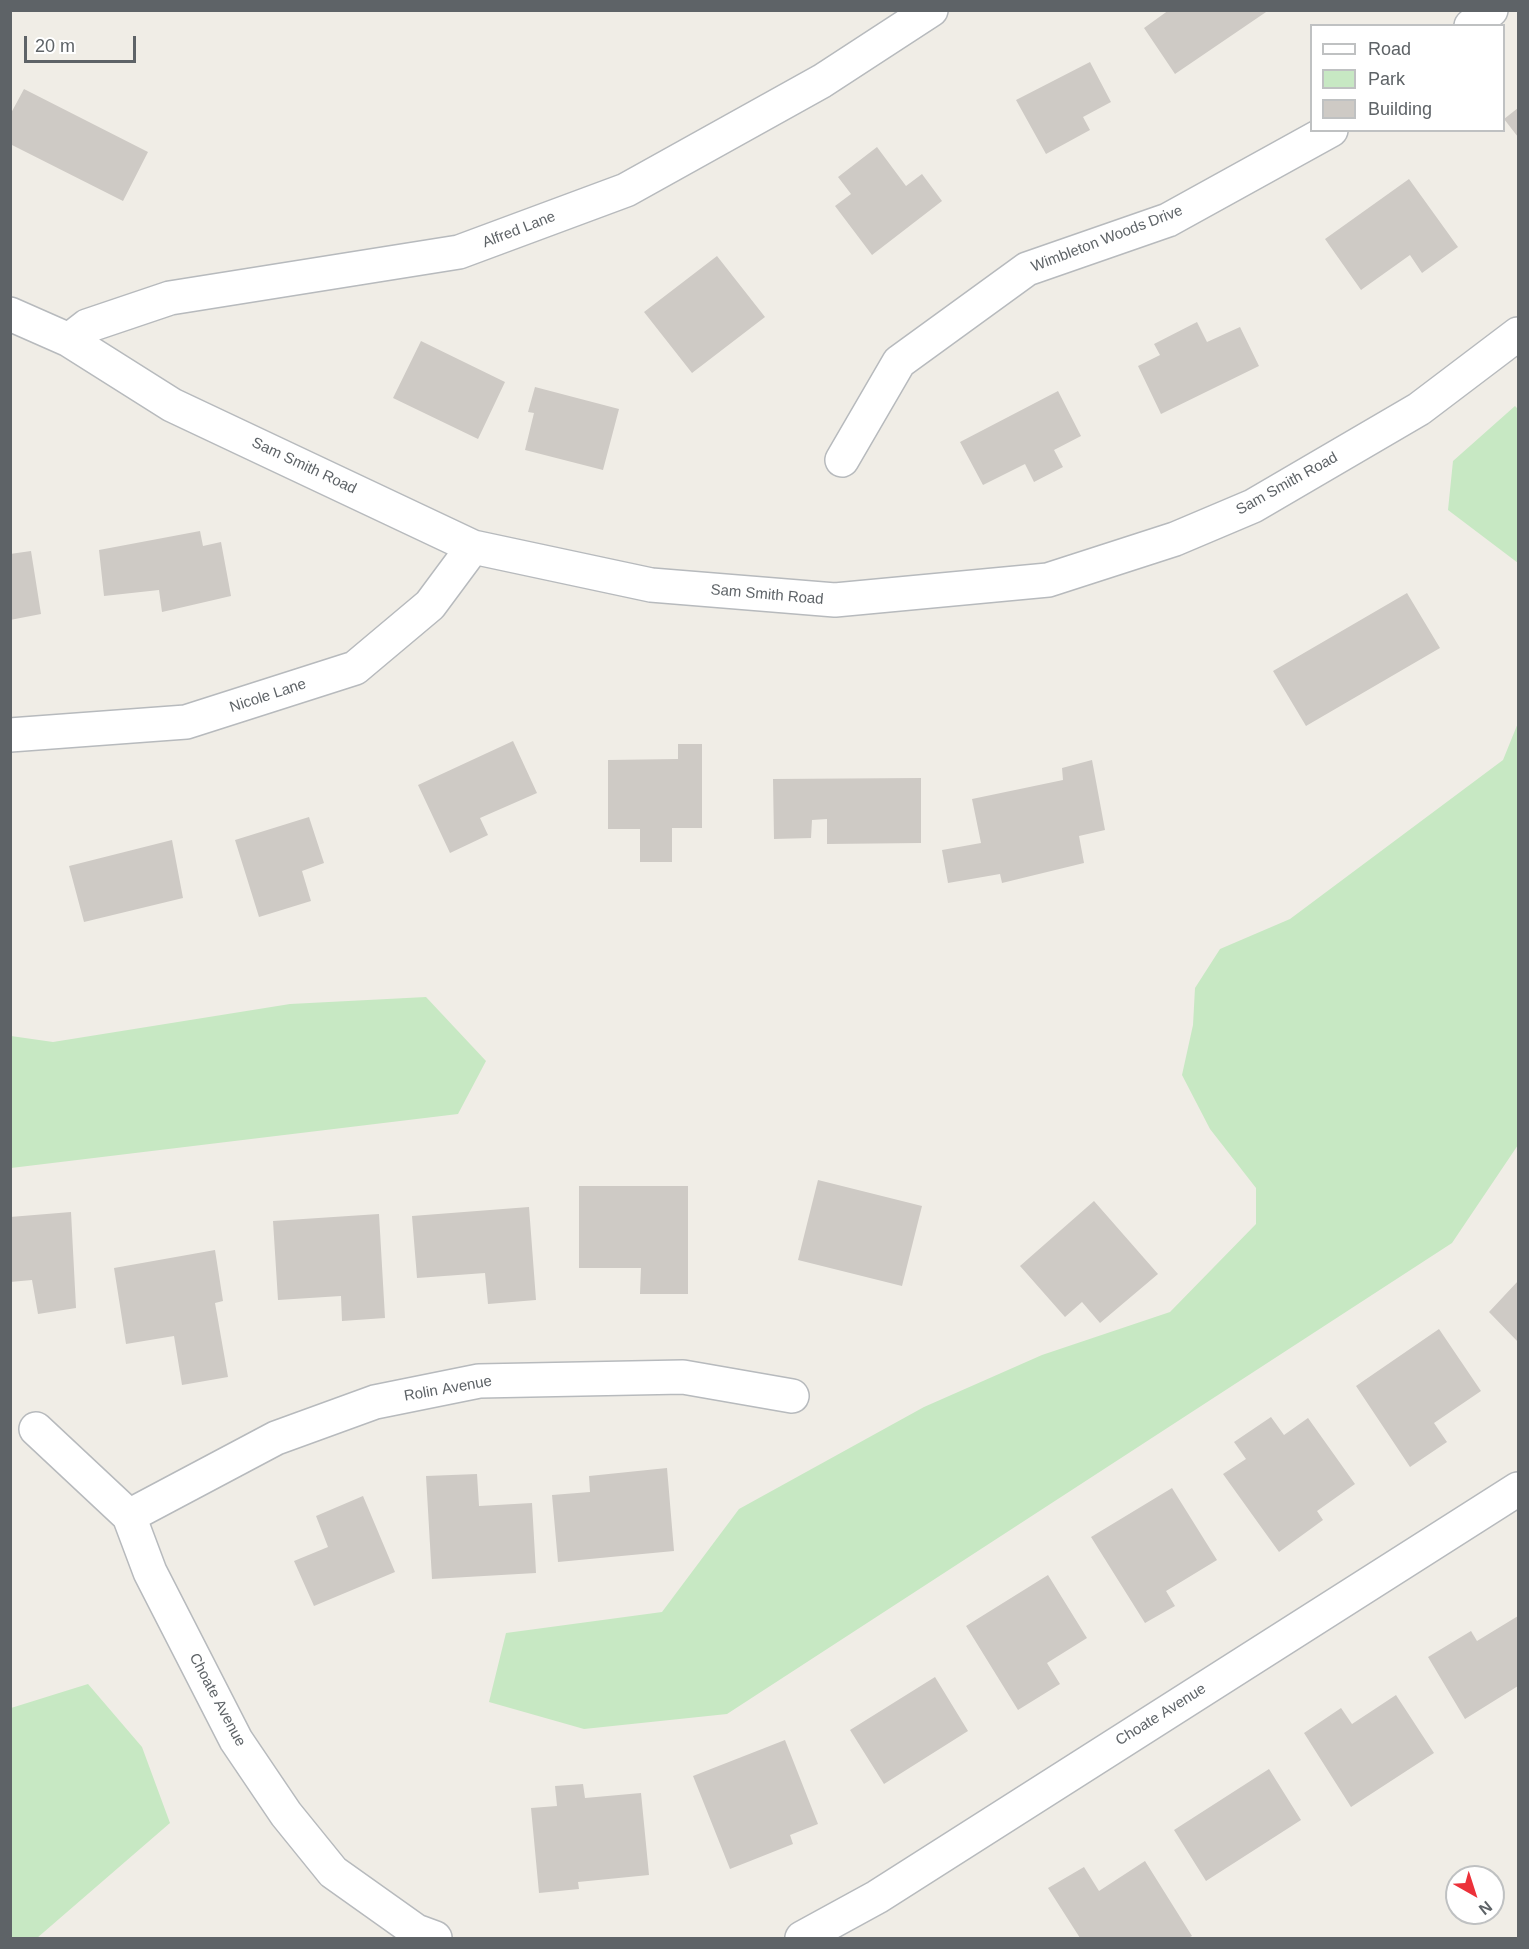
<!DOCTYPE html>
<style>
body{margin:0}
#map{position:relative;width:1529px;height:1949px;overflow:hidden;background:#f0ede6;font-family:Arial,sans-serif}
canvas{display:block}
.frame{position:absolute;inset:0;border:12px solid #5e6367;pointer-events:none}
.legend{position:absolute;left:1310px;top:24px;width:195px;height:108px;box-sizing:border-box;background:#fff;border:2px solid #bfc1c2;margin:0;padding:8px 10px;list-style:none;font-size:18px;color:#5e6367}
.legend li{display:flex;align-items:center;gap:12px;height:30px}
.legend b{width:30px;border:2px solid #bfc1c2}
.north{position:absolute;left:1445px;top:1865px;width:60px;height:60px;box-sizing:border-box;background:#fff;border:2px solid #bfc1c2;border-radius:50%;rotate:141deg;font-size:16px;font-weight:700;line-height:24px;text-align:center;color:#5e6367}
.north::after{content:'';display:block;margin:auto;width:21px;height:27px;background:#ec313a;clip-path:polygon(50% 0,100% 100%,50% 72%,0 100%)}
.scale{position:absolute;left:24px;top:36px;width:112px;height:27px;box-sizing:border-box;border:3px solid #5e6367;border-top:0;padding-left:8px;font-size:18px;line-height:21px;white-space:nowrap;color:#5e6367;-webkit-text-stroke:4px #fff;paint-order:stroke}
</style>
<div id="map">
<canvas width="1529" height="1949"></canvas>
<div class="frame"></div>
<ul class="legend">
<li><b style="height:8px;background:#fff"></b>Road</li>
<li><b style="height:16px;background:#c7e8c3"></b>Park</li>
<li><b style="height:16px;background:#cecac5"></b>Building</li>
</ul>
<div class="north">N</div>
<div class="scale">20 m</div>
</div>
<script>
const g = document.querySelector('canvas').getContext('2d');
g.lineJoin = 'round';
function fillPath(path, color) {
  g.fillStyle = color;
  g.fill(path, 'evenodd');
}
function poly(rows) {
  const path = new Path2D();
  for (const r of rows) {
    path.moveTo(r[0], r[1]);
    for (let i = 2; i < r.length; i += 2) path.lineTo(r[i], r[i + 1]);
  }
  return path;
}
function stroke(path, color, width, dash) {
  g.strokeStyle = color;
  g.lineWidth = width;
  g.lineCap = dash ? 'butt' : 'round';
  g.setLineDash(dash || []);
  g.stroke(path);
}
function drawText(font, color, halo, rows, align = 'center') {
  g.font = font + ' Arial,sans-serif';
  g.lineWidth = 4.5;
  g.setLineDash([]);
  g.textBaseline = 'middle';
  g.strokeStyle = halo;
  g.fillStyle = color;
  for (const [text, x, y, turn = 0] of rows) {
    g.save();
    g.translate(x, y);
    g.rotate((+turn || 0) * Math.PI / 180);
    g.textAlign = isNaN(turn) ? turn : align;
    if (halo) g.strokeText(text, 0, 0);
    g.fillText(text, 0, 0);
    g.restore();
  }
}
fillPath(poly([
 [1515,406,1518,409,1518,563,1448,510,1453,461],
 [1518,723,1518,1145,1452,1243,727,1714,584,1729,489,1702,506,1633,662,1612,739,1509,924,1407,1042,1355,1170,1312,1256,1224,1256,1188,1210,1129,1182,1075,1193,1025,1195,988,1220,949,1290,919,1503,760],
 [426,997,486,1061,458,1114,11,1168,11,1036,53,1042,290,1004],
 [88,1684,142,1747,170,1823,37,1938,11,1938,11,1708]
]), '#c7e8c3');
fillPath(poly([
 [1169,10,1269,10,1175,74,1144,28],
 [1090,62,1111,102,1083,117,1090,130,1046,154,1016,100],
 [24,89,148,152,123,201,10,144,10,115],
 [1518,108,1518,137,1504,119],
 [877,147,906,186,922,174,942,201,872,255,835,206,851,194,838,177],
 [1409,179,1458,247,1422,273,1410,255,1361,290,1325,239],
 [717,256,765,317,692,373,644,312],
 [1197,322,1207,342,1240,327,1259,366,1161,414,1138,366,1160,355,1154,344],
 [421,341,505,382,478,439,393,398],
 [535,387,619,409,603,470,525,450,534,413,528,412],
 [1058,391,1081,436,1054,450,1063,467,1034,482,1025,464,983,485,960,442],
 [200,531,203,546,221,542,231,596,162,612,159,590,104,596,99,550],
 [31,551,41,614,10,620,10,554],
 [1407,593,1440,648,1306,726,1273,671],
 [513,741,537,793,480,818,488,835,450,853,418,785],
 [678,744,702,744,702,828,672,828,672,862,640,862,640,829,608,829,608,760,678,759],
 [1092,760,1105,830,1079,836,1084,863,1002,883,1000,874,948,883,942,850,981,843,972,799,1063,780,1062,768],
 [921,778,921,843,827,844,827,819,812,820,811,838,774,839,773,779],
 [309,817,324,863,302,871,311,901,259,917,235,840],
 [172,840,183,898,84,922,69,866],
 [818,1180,922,1206,902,1286,798,1260],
 [579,1186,688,1186,688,1294,640,1294,641,1268,579,1268],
 [1094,1201,1158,1274,1100,1323,1082,1302,1065,1317,1020,1266],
 [529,1207,536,1300,488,1304,485,1273,417,1278,412,1216],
 [71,1212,76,1308,38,1314,32,1280,10,1282,10,1217],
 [379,1214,385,1318,342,1321,341,1296,278,1300,273,1221],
 [215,1250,223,1301,215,1303,228,1377,182,1385,174,1336,126,1344,114,1268],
 [1518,1281,1518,1342,1489,1312],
 [1439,1329,1481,1391,1434,1423,1447,1442,1410,1467,1356,1386],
 [1271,1417,1284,1435,1308,1418,1355,1484,1317,1511,1323,1520,1279,1552,1223,1474,1246,1459,1234,1442],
 [667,1468,674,1551,558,1562,552,1495,590,1492,589,1476],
 [477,1474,479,1506,532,1503,536,1573,432,1579,426,1476],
 [1172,1488,1217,1560,1166,1591,1175,1606,1145,1623,1091,1537],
 [363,1496,395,1572,314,1606,294,1561,328,1547,316,1516],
 [1048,1575,1087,1638,1047,1663,1060,1684,1018,1710,966,1626],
 [1518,1616,1518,1686,1465,1719,1428,1657,1471,1631,1477,1641],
 [935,1677,968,1731,884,1784,850,1730],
 [1396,1695,1434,1753,1351,1807,1304,1733,1341,1708,1352,1724],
 [785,1740,818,1824,790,1835,793,1844,730,1869,693,1776],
 [1269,1769,1301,1820,1206,1881,1174,1830],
 [583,1784,585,1798,641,1793,649,1875,578,1882,579,1889,539,1893,531,1808,557,1806,555,1786],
 [1145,1861,1192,1936,1188,1938,1080,1938,1048,1888,1084,1867,1099,1891]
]), '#cecac5');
const minor = poly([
 [1471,26,1491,10],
 [10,314,69,340,172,405,473,547,651,585,835,600,1048,580,1175,539,1253,506,1419,409,1518,334],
 [69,340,87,326,170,298,459,252,626,190,822,81,931,10],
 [842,460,899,362,1027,269,1168,220,1331,130],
 [10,735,186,722,355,668,430,605,473,547],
 [36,1429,129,1516,150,1572,236,1740,286,1814,333,1872,416,1931,435,1938],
 [129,1516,276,1438,375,1402,479,1381,683,1377,792,1396],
 [802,1938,877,1897,1518,1489]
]);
stroke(minor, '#b7babd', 36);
stroke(minor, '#fff', 33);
drawText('15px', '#5e6367', '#fff', [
 ["Alfred Lane",519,230,-21],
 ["Wimbleton Woods Drive",1107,239,-21],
 ["Sam Smith Road",304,466,25],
 ["Sam Smith Road",1287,484,-29],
 ["Sam Smith Road",767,595,5],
 ["Nicole Lane",268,696,-18],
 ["Rolin Avenue",448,1389,-10],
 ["Choate Avenue",217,1700,62],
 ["Choate Avenue",1161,1715,-32]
]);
</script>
